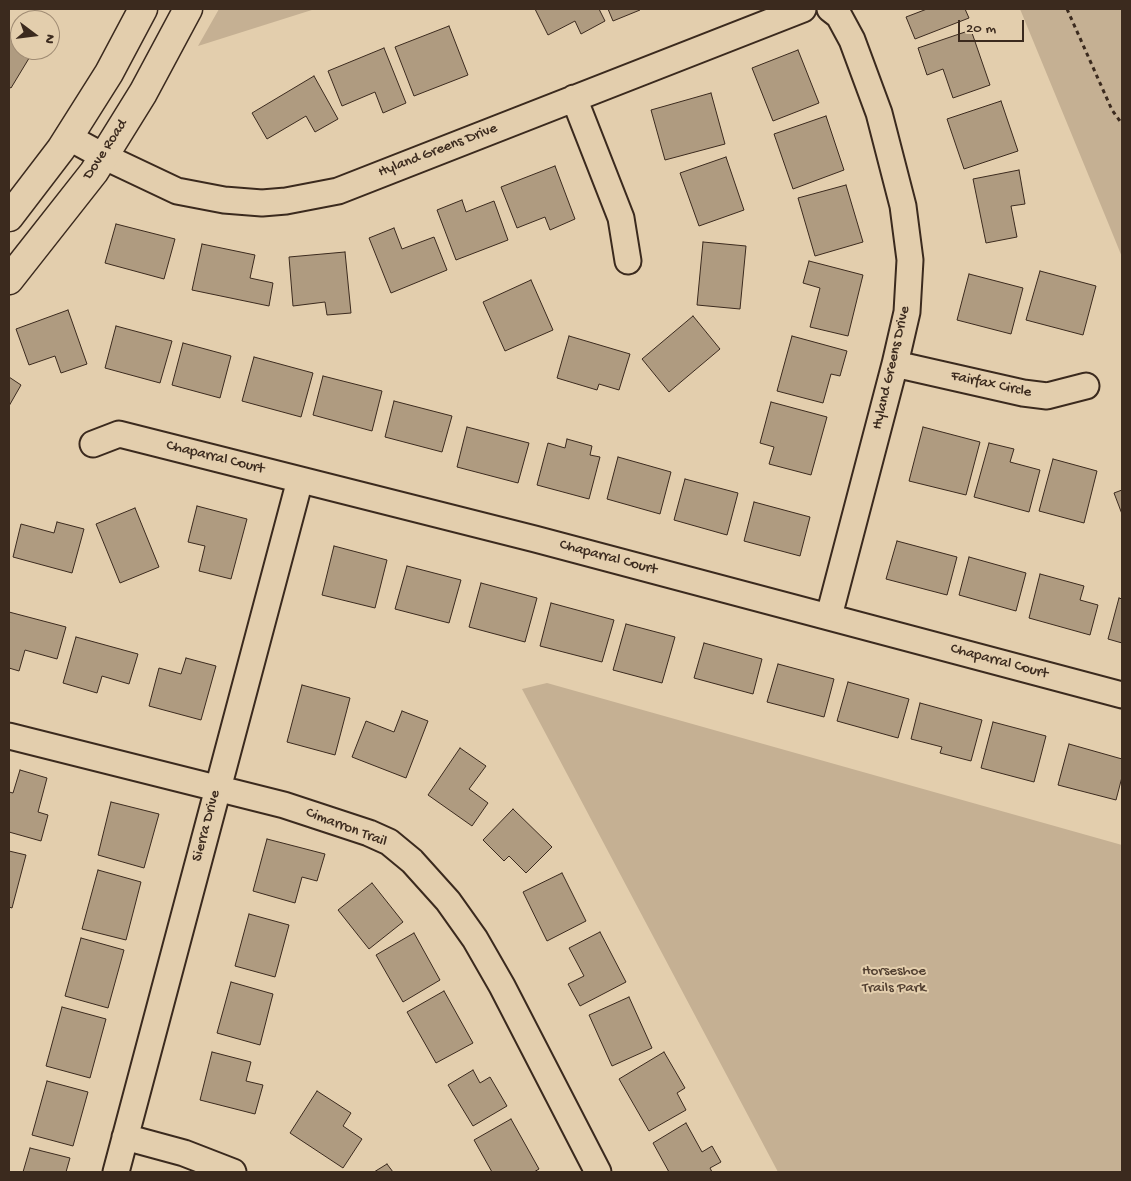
<!DOCTYPE html>
<style>
body{margin:0}
#map{position:relative;width:1131px;height:1181px;overflow:hidden;background:#e3cead;font-family:"Gochi Hand",sans-serif}
canvas{display:block}
.frame{position:absolute;inset:0;border:10px solid #3b2a1e;pointer-events:none}
.north{position:absolute;left:10px;top:10px;width:50px;height:50px;box-sizing:border-box;background:#e3cead;border:1px solid #a08c74;border-radius:50%;rotate:105deg;font-size:14px;font-weight:700;line-height:20px;text-align:center;color:#3b2a1e}
.north::after{content:'';display:block;margin:auto;width:18px;height:22px;background:#3b2a1e;clip-path:polygon(50% 0,100% 100%,50% 72%,0 100%)}
.scale{position:absolute;left:958px;top:20px;width:66px;height:22px;box-sizing:border-box;border:2px solid #3b2a1e;border-top:0;padding-left:6px;font-size:15px;line-height:18px;white-space:nowrap;color:#3b2a1e;-webkit-text-stroke:4px #e3cead;paint-order:stroke}
</style>
<div id="map">
<canvas width="1131" height="1181"></canvas>
<div class="frame"></div>
<div class="north">N</div>
<div class="scale">20 m</div>
</div>
<script>
const g = document.querySelector('canvas').getContext('2d');
g.lineJoin = 'round';
function fillPath(path, color) {
  g.fillStyle = color;
  g.fill(path, 'evenodd');
}
function poly(rows) {
  const path = new Path2D();
  for (const r of rows) {
    path.moveTo(r[0], r[1]);
    for (let i = 2; i < r.length; i += 2) path.lineTo(r[i], r[i + 1]);
  }
  return path;
}
function stroke(path, color, width, dash) {
  g.strokeStyle = color;
  g.lineWidth = width;
  g.lineCap = dash ? 'butt' : 'round';
  g.setLineDash(dash || []);
  g.stroke(path);
}
function drawText(font, color, halo, rows, align = 'center') {
  g.font = font + ' "Gochi Hand",sans-serif';
  g.lineWidth = 4;
  g.setLineDash([]);
  g.textBaseline = 'middle';
  g.strokeStyle = halo;
  g.fillStyle = color;
  for (const [text, x, y, turn = 0] of rows) {
    g.save();
    g.translate(x, y);
    g.rotate((+turn || 0) * Math.PI / 180);
    g.textAlign = isNaN(turn) ? turn : align;
    if (halo) g.strokeText(text, 0, 0);
    g.fillText(text, 0, 0);
    g.restore();
  }
}
fillPath(poly([
 [219,9,315,9,198,46],
 [1020,9,1122,9,1122,257,1109,225],
 [547,683,1122,845,1122,1172,778,1172,522,689]
]), '#c5b093');
const building = poly([
 [535,9,599,9,605,21,581,34,575,21,548,35,535,9],
 [608,9,640,9,640,10,613,21,608,9],
 [927,9,965,9,969,18,915,39,906,17,927,9],
 [449,26,468,75,414,96,395,47,449,26],
 [971,30,990,85,953,98,943,69,927,75,918,48,971,30],
 [9,32,20,39,20,50,34,50,11,88,9,87,9,32],
 [384,48,406,103,383,113,375,92,342,106,328,71,384,48],
 [798,50,819,103,773,121,752,68,798,50],
 [314,76,338,119,315,132,306,116,267,139,252,113,314,76],
 [711,93,725,144,665,160,651,110,711,93],
 [1001,101,1018,151,964,169,947,119,1001,101],
 [826,116,844,170,793,189,774,134,826,116],
 [726,157,744,210,699,226,680,173,726,157],
 [555,166,575,219,550,230,545,217,517,228,501,187,555,166],
 [1019,170,1025,204,1011,206,1017,237,986,243,973,179,1019,170],
 [846,185,863,242,815,256,798,198,846,185],
 [462,200,466,212,494,201,508,240,456,260,437,210,462,200],
 [116,224,175,239,164,279,105,263,116,224],
 [394,228,402,249,434,237,447,270,391,293,369,238,394,228],
 [703,242,746,246,740,309,697,305,703,242],
 [202,244,255,255,250,278,273,283,269,306,192,290,202,244],
 [345,252,351,313,327,315,325,302,293,306,289,257,345,252],
 [809,261,863,275,848,336,810,327,820,288,803,283,809,261],
 [1040,271,1096,286,1083,335,1026,320,1040,271],
 [969,274,1023,288,1011,334,957,320,969,274],
 [531,280,553,330,505,351,483,302,531,280],
 [68,310,87,364,61,373,55,356,29,365,16,329,68,310],
 [693,316,720,349,669,392,642,359,693,316],
 [116,326,172,341,160,383,105,368,116,326],
 [569,336,630,354,619,390,599,384,597,390,557,378,569,336],
 [792,336,847,351,840,376,831,374,823,403,777,391,792,336],
 [183,343,231,356,220,398,172,385,183,343],
 [254,357,313,373,301,417,242,401,254,357],
 [323,376,382,391,372,431,313,415,323,376],
 [9,377,21,385,9,406,9,377],
 [394,401,452,416,442,452,385,437,394,401],
 [771,402,827,417,811,475,769,464,774,447,760,443,771,402],
 [467,427,529,443,518,483,457,467,467,427],
 [923,427,980,442,966,495,909,481,923,427],
 [567,439,592,446,590,455,600,457,589,499,537,485,548,443,565,448,567,439],
 [989,443,1014,449,1010,462,1040,470,1029,512,974,497,989,443],
 [618,457,671,472,660,514,607,499,618,457],
 [1053,459,1097,471,1084,523,1039,511,1053,459],
 [685,479,738,493,727,535,674,520,685,479],
 [1122,490,1122,514,1114,493,1122,490],
 [754,502,810,517,800,556,744,541,754,502],
 [197,506,247,519,231,579,199,571,205,546,188,542,197,506],
 [135,508,159,567,120,583,96,524,135,508],
 [57,522,84,529,72,573,13,557,21,524,54,533,57,522],
 [897,541,957,557,947,595,886,579,897,541],
 [334,546,387,560,375,608,322,595,334,546],
 [969,557,1026,573,1016,611,959,595,969,557],
 [407,566,461,580,449,623,395,609,407,566],
 [1040,574,1084,586,1080,600,1098,605,1090,635,1029,618,1040,574],
 [481,583,537,598,525,642,469,627,481,583],
 [1119,598,1122,599,1122,643,1108,639,1119,598],
 [551,603,614,620,602,662,540,646,551,603],
 [9,612,66,627,57,659,25,650,19,671,9,668,9,612],
 [626,624,675,637,662,683,613,670,626,624],
 [76,637,138,654,129,684,102,676,97,693,63,683,76,637],
 [704,643,762,659,753,694,694,678,704,643],
 [186,658,216,666,201,720,149,706,159,668,181,674,186,658],
 [778,664,834,679,824,717,767,702,778,664],
 [848,682,909,699,898,738,837,721,848,682],
 [302,685,350,698,335,755,287,742,302,685],
 [920,703,982,720,971,761,940,753,942,747,911,739,920,703],
 [402,711,428,721,406,778,352,757,366,721,394,732,402,711],
 [993,722,1046,736,1034,782,981,768,993,722],
 [1069,744,1122,759,1122,777,1116,800,1058,785,1069,744],
 [460,748,486,766,469,789,488,803,472,826,428,795,460,748],
 [20,770,47,778,38,812,48,815,41,841,9,832,9,792,13,793,20,770],
 [111,802,159,814,144,868,98,855,111,802],
 [513,809,552,847,526,873,509,856,504,861,483,840,513,809],
 [267,839,325,854,317,881,302,877,295,903,253,891,267,839],
 [9,851,26,855,12,908,9,907,9,851],
 [98,870,141,882,126,940,82,929,98,870],
 [562,873,586,921,547,941,523,892,562,873],
 [372,883,403,922,369,949,338,910,372,883],
 [249,914,289,925,275,977,235,966,249,914],
 [600,932,626,982,580,1006,568,984,584,976,569,948,600,932],
 [414,933,440,980,403,1002,376,955,414,933],
 [81,938,124,950,108,1008,65,996,81,938],
 [231,982,273,994,260,1045,217,1033,231,982],
 [444,991,473,1043,436,1063,407,1012,444,991],
 [629,997,652,1048,612,1066,589,1015,629,997],
 [62,1007,106,1019,90,1078,46,1066,62,1007],
 [212,1052,251,1062,246,1081,263,1085,255,1114,200,1100,212,1052],
 [664,1052,685,1088,677,1093,686,1110,649,1131,619,1079,664,1052],
 [473,1070,480,1083,490,1077,507,1106,473,1126,448,1085,473,1070],
 [47,1081,88,1092,73,1146,32,1135,47,1081],
 [317,1091,351,1113,343,1126,362,1139,343,1168,290,1133,317,1091],
 [511,1119,539,1169,534,1172,492,1172,474,1140,511,1119],
 [686,1123,702,1152,712,1146,721,1162,710,1168,712,1172,669,1172,653,1143,686,1123],
 [30,1148,70,1158,66,1172,23,1172,30,1148],
 [387,1164,393,1172,374,1172,387,1164]
]);
fillPath(building, '#af9b80');
stroke(building, '#3b2a1e', 1);
const street = poly([
 [574,98,621,218,628,261],
 [68,137,103,156,177,191,224,200,262,203,286,201,338,191,803,9],
 [895,364,1023,393,1047,396,1086,386],
 [93,444,119,434,535,539,1122,695],
 [829,616,895,364,907,312,910,260,903,206,879,113,852,40,839,16,830,9],
 [9,736,284,805,369,833,389,842,412,861,448,901,475,939,502,986,598,1172],
 [125,1137,184,1153,233,1172],
 [116,1172,300,480]
]);
const secondary = poly([
 [9,217,61,149,109,73,143,9],
 [9,280,94,172,143,93,188,9]
]);
stroke(street, '#3b2a1e', 29);
stroke(secondary, '#3b2a1e', 31);
stroke(poly([
 [1067,9,1112,110,1122,124]
]), '#3b2a1e', 3, [4, 4]);
stroke(street, '#e3cead', 25);
stroke(secondary, '#e3cead', 28);
drawText('15px', '#3b2a1e', '#e3cead', [
 ["Dove Road",106,150,-57],
 ["Hyland Greens Drive",438,151,-21],
 ["Hyland Greens Drive",892,368,-77],
 ["Fairfax Circle",991,385,12],
 ["Chaparral Court",215,458,14],
 ["Chaparral Court",608,558,15],
 ["Chaparral Court",999,662,15],
 ["Sierra Drive",207,826,-75],
 ["Cimarron Trail",346,828,21]
]);
drawText('15px', '#503e30', '#e3cead', [
 ["Horseshoe",894,972],
 ["Trails Park",894,989]
]);
</script>
